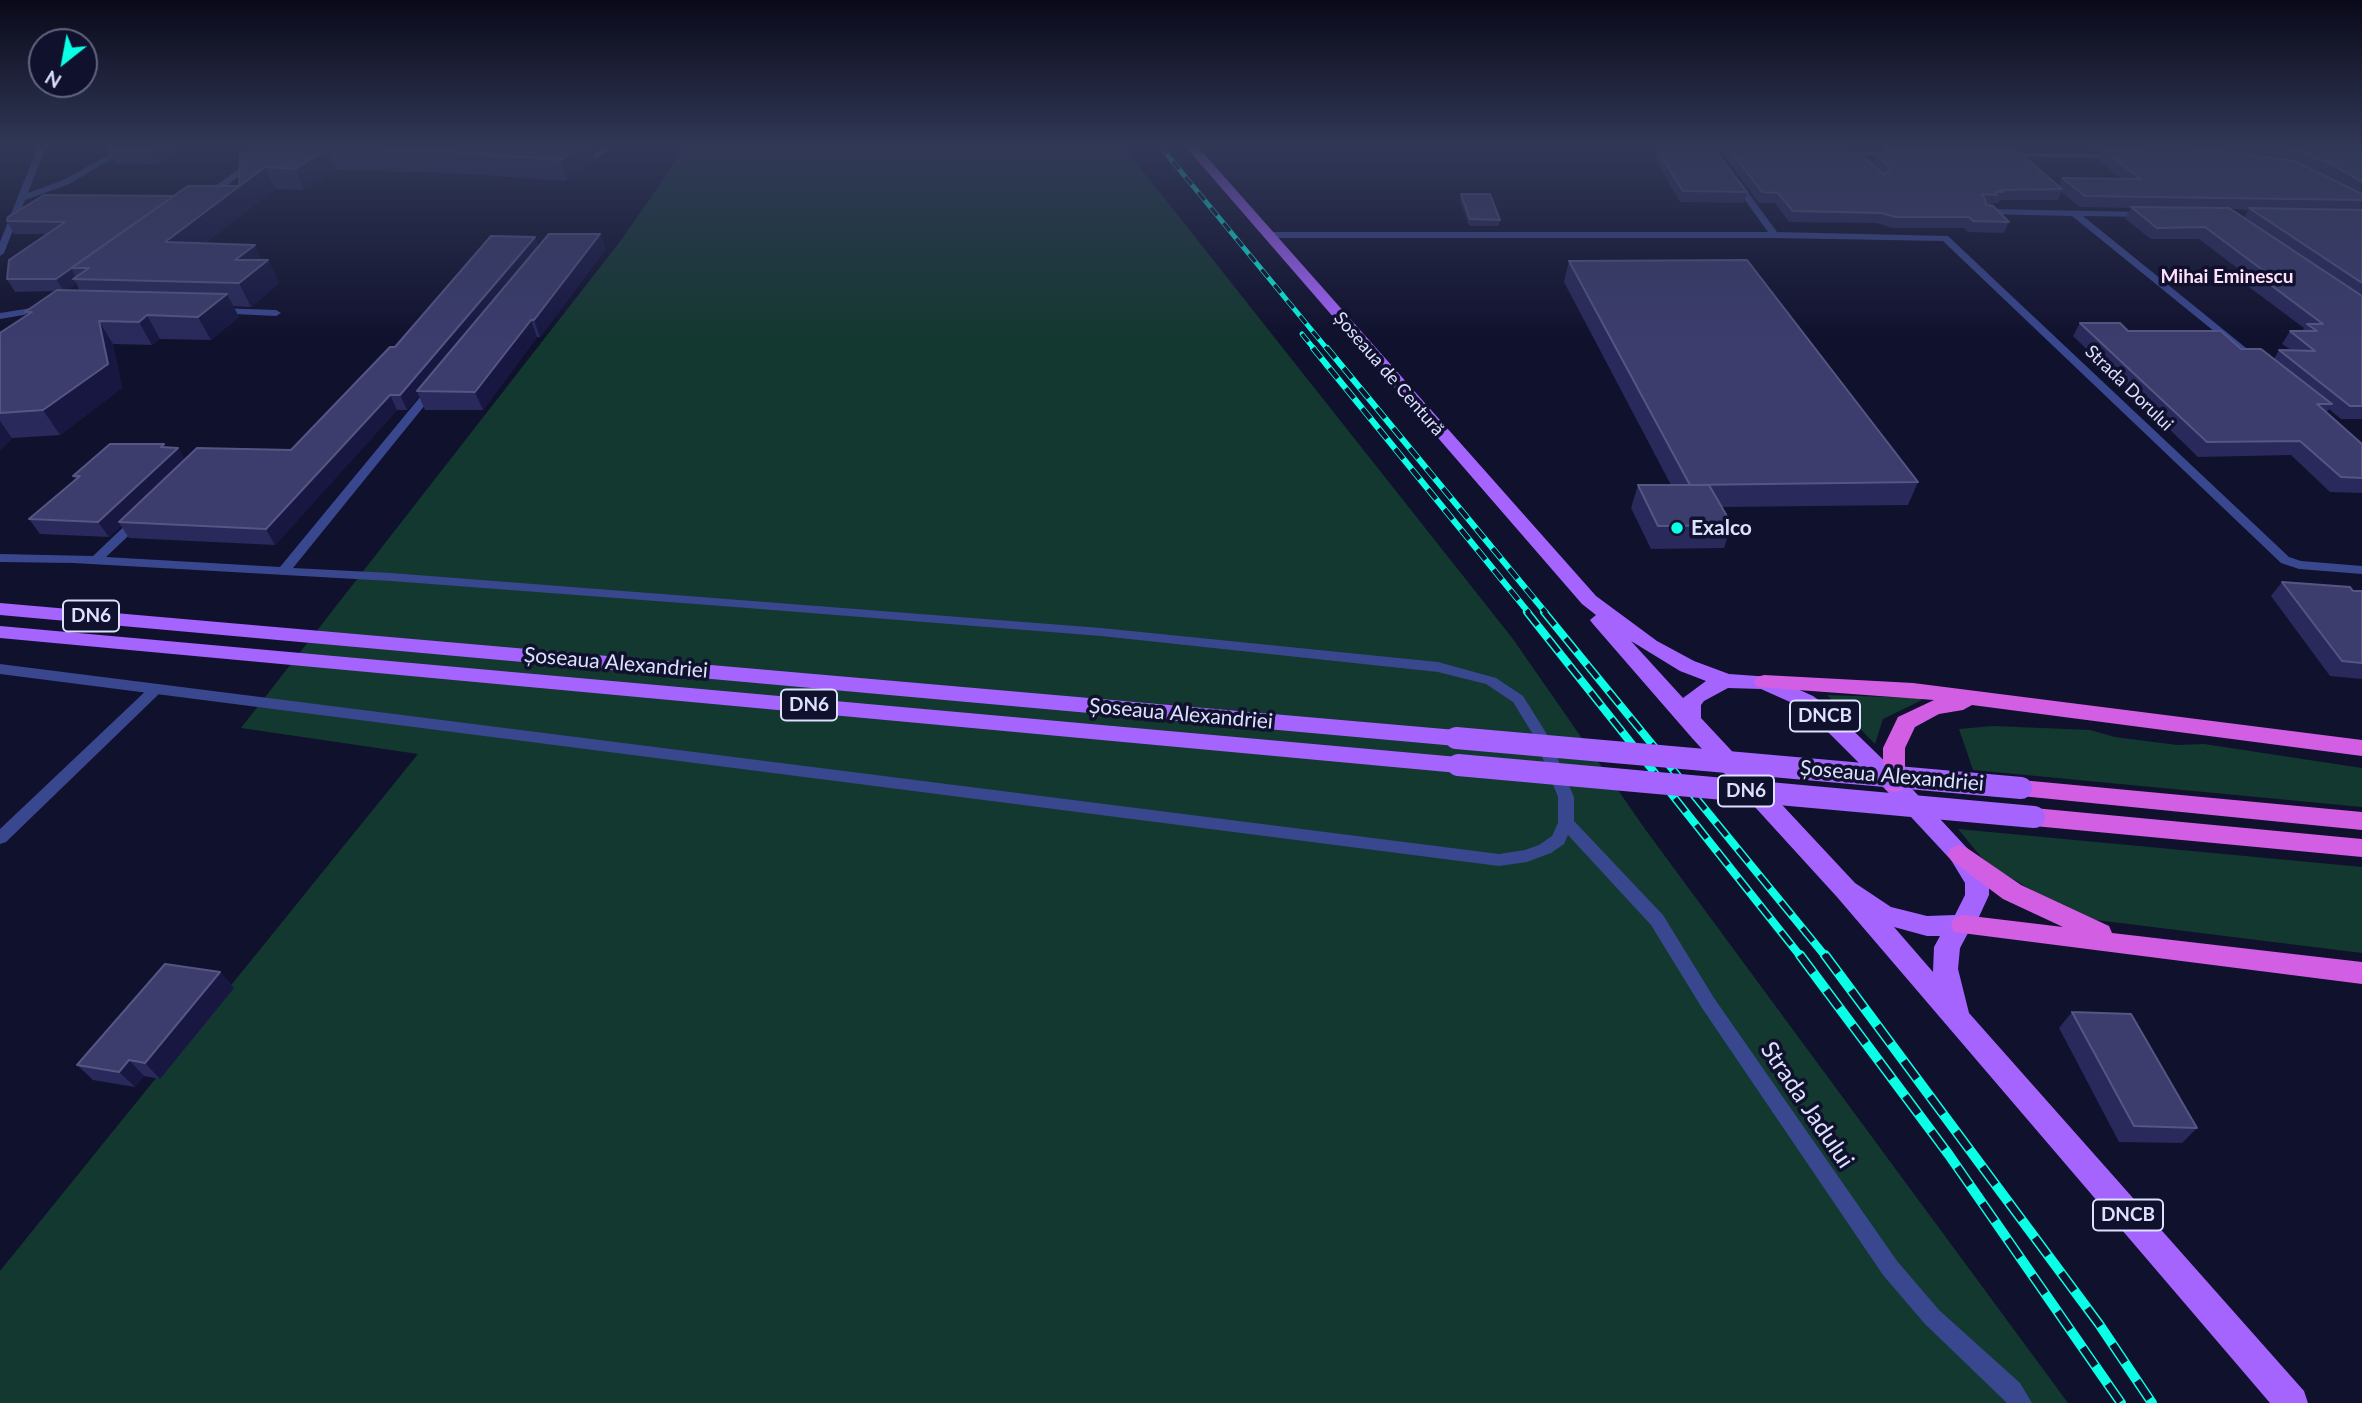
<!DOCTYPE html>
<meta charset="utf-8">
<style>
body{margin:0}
#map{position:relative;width:2362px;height:1403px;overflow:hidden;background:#10112d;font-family:Lato,sans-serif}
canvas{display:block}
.north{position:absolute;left:28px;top:28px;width:70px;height:70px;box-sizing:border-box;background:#10112d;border:2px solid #626481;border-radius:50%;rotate:211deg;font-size:19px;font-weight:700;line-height:28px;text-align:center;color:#dde0ff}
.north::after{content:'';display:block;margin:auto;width:24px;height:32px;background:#09ffe6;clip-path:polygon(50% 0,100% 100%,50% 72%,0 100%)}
</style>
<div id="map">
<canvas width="2362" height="1403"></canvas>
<div class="north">N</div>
</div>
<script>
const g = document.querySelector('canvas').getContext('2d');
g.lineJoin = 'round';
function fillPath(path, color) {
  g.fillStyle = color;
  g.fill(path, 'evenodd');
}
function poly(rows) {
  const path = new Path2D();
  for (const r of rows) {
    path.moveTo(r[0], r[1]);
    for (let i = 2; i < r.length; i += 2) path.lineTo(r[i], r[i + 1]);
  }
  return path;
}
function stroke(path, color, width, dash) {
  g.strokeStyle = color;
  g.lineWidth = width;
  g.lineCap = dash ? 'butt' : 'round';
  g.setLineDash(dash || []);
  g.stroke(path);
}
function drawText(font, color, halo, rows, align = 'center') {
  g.font = font + ' Lato,sans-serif';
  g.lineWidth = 7;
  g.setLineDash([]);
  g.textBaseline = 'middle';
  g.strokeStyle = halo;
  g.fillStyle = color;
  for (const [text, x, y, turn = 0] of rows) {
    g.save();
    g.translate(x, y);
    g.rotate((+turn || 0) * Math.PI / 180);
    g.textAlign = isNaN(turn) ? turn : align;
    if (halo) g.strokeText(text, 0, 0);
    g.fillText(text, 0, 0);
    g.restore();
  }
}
fillPath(poly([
 [686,146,1123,146,1513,639,1645,829,2068,1403,0,1403,0,1271,418,754,241,728,622,239],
 [1827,695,1918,698,1922,700,1883,719,1875,744],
 [1993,726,2090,730,2115,737,2177,745,2204,744,2362,768,2362,807,1973,770,1959,729],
 [1958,829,2362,867,2362,953,2096,920,2033,891,2001,872,1982,858]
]), '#13382f');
fillPath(poly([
 [156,684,161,686,163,689,161,692,6,842,0,844,0,829,151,686,156,684]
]), '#39478e');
fillPath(poly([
 [38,146,46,146,28,193,61,181,125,146,134,146,67,185,25,200,4,253,0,256,0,242,38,146],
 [270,146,279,146,209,199,203,199,203,195,270,146],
 [606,146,615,146,598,158,577,157,573,155,577,153,593,154,606,146],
 [1853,152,1901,152,1905,154,1901,156,1850,156,1849,154,1853,152],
 [2005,153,2118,154,2122,156,2118,158,2002,157,2002,153,2005,153],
 [1736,180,1739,180,1777,232,1948,236,2289,557,2301,561,2362,566,2362,574,2299,569,2281,563,1943,241,1774,238,1268,238,1264,235,1268,232,1768,232,1732,182,1736,180],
 [1986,209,2148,212,2148,216,2145,217,2083,216,2261,360,2252,362,2072,216,1983,214,1983,210,1986,209],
 [44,306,47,307,47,311,0,319,0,313,44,306],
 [218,308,276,310,281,313,276,316,215,313,215,309,218,308],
 [434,384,438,385,438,389,293,568,391,573,1101,628,1438,662,1496,678,1523,696,1548,736,1574,797,1574,821,1663,915,1714,998,1897,1261,1939,1310,2020,1383,2032,1403,2007,1403,1925,1324,1883,1275,1702,1008,1651,925,1568,835,1564,844,1551,853,1527,862,1499,866,0,674,0,664,1499,854,1525,850,1539,845,1552,836,1558,823,1558,797,1534,736,1513,702,1486,684,1438,672,1101,636,722,606,391,581,73,563,0,562,0,554,93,556,135,516,139,515,143,516,143,522,106,557,280,567,430,385,434,384]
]), '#39478e');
fillPath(poly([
 [1185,146,1197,146,1596,596,1657,641,1694,661,1729,674,1771,677,1813,696,1831,709,1902,778,1967,848,1989,882,1989,895,1972,932,1968,933,1960,948,1958,969,1969,1013,2304,1391,2308,1403,2270,1403,1837,897,1692,738,1593,624,1590,620,1596,615,1582,604,1185,146],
 [1631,641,1680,671,1706,681,1683,698,1631,641],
 [1728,688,1761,689,1799,706,1815,719,1886,790,1951,860,1965,883,1965,895,1955,915,1927,916,1891,907,1855,883,1701,718,1701,705,1704,701,1728,688],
 [1894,927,1927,936,1940,936,1934,947,1933,972,1894,927],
 [0,603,1456,730,1464,733,1467,738,1464,743,1456,746,0,615,0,603],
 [0,626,1458,757,1466,759,1469,765,1466,771,1458,773,0,638,0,626]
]), '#a664ff');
fillPath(poly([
 [1764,675,1913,683,2362,740,2362,756,1972,705,1963,710,1939,714,1915,727,1905,748,1905,784,1902,790,1894,792,1886,790,1883,784,1883,748,1898,717,1934,700,1757,687,1754,682,1757,677,1764,675],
 [2021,780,2362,812,2362,830,2021,796,2013,794,2010,788,2013,782,2021,780],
 [2034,808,2362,839,2362,857,2034,826,2026,823,2023,817,2026,811,2034,808],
 [1959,845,1967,848,2021,885,2109,926,2112,933,2362,962,2362,984,1954,932,1951,925,1954,918,1963,915,2063,927,2003,899,1951,860,1947,854,1951,848,1959,845]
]), '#d25ee4');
const railFar3 = poly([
 [1160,146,1328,350],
 [1302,334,1315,350]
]);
const railFar2 = poly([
 [1313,348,1529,613],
 [1327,348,1546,613]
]);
const railFar1 = poly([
 [1527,612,1801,957],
 [1544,612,1826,957]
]);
const rail = poly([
 [1800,955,1949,1155,2121,1403],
 [1825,955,2099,1324,2152,1403]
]);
stroke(railFar3, '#09ffe6', 5);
stroke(railFar2, '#09ffe6', 6);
stroke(railFar1, '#09ffe6', 8);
stroke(rail, '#09ffe6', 10);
stroke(railFar3, '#10112d', 3.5, [10]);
stroke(railFar2, '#10112d', 4.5, [13]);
stroke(railFar1, '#10112d', 5, [17]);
stroke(rail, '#10112d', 7, [22]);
stroke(poly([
 [1456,738,2021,788],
 [1458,765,2034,817]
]), '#a664ff', 22);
fillPath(poly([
 [117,146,185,146,158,164,116,163,109,151],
 [256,146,601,146,592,151,595,161,567,181,452,173,336,170,304,190,275,189,205,243,263,260,268,260,279,283,251,307,233,306,239,317,211,340,160,339,152,345,113,344,122,388,60,435,12,438,0,451,0,333,27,316,25,312,55,291,15,292,7,279,47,234,14,234,7,221,239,186],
 [76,283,80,291,66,290],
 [1653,146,1712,146,1747,192,1744,203,1680,202,1657,163],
 [1719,146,1841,146,1848,154,1873,165,1876,154,1883,154,1884,150,1882,150,1882,146,2002,146,2000,149,2059,186,2062,178,2121,179,2098,160,2103,151,2087,151,2080,146,2362,146,2362,419,2341,419,2329,409,2326,413,2362,444,2362,493,2330,492,2291,455,2198,457,2073,336,2080,323,2241,349,2274,359,2279,350,2291,350,2282,344,2290,331,2302,331,2304,328,2249,287,2253,280,2199,239,2151,239,2125,219,2131,208,2080,207,2061,192,2058,200,2000,200,1998,203,1994,203,1993,205,1987,205,2009,222,2004,233,1968,232,1964,228,1892,228,1877,223,1789,222,1775,203,1759,203,1720,150],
 [2231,209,2248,210,2244,218],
 [1461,194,1500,220,1499,226,1469,226,1460,200],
 [600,234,605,250,540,337,537,337,483,410,425,410,419,396,407,410,397,410,275,545,129,538,121,526,109,537,40,534,29,519,76,480,73,476,166,448,178,448,185,460,291,450,395,347,535,237,539,247],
 [1569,261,1918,482,1908,505,1722,507,1732,525,1724,548,1651,549,1631,508,1638,485,1671,485,1564,282],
 [2282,582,2362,591,2362,679,2330,676,2271,596],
 [220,972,234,988,160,1079,144,1076,135,1087,93,1080,77,1065],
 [2072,1012,2197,1128,2182,1143,2119,1142,2059,1028]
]), '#29295b');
fillPath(poly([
 [160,146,185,146,158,164,151,151],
 [580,146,590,146,595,161,567,181,561,160],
 [591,146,601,146,592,151],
 [2132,146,2160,146,2129,151],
 [327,149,336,170,304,190,295,169],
 [265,167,275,189,177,265,165,242],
 [600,234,605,250,540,337,534,320],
 [535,237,540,250,417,391,419,396,407,410,400,395],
 [255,245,264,263,268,260,279,283,251,307,239,283,235,260],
 [71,268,77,279,73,279,76,283,64,291,56,279],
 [227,294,239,317,211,340,198,317],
 [147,315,160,339,152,345,139,322],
 [531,320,537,337,483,410,475,392],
 [99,321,113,344,122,388,60,435,43,410],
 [390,395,397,410,275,545,266,529],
 [0,421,12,438,0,451],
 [164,444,170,454,178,448,187,463,119,522,121,526,109,537,98,522],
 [220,972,234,988,160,1079,145,1063],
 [129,1060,144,1076,135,1087,119,1072]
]), '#171741');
const building = poly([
 [117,146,160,146,151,151,109,151,117,146],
 [256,146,580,146,561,160,445,152,327,149,295,169,265,167,165,242,255,245,235,260,268,260,239,283,73,279,89,268,71,268,188,186,239,186,240,155,256,146],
 [1658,146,1712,146,1747,192,1683,191,1659,153,1658,146],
 [1727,146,1841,146,1848,154,1861,154,1884,175,1891,169,1876,154,1884,154,1885,149,2015,149,2062,189,2000,190,2003,192,1995,192,1997,195,1981,194,1985,199,1986,205,1993,206,2009,222,1973,221,1969,217,1896,217,1881,213,1793,211,1778,193,1762,192,1727,146],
 [2159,146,2174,146,2295,161,2362,194,2362,200,2085,196,2062,178,2141,179,2104,150,2134,150,2159,146],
 [2252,146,2362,146,2362,182,2331,164,2301,152,2252,146],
 [1461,194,1490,194,1500,220,1470,219,1461,194],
 [44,195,174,196,56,279,7,279,9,260,65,222,7,221,8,217,44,195],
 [2131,207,2229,208,2362,296,2362,406,2350,406,2279,350,2315,351,2290,331,2317,331,2307,324,2323,324,2256,274,2268,274,2205,227,2157,228,2131,207],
 [2249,208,2362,210,2362,283,2249,208],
 [549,234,600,234,534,320,531,320,475,392,417,391,549,234],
 [491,236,535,237,400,395,390,395,266,529,119,522,197,448,291,450,390,347,395,347,491,236],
 [1747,260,1918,482,1690,485,1569,261,1747,260],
 [57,290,227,294,198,317,147,315,139,322,99,321,108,364,43,410,0,413,0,333,32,312,25,312,57,290],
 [2080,323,2120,323,2128,331,2221,331,2241,349,2261,349,2332,404,2317,404,2362,444,2362,478,2341,477,2300,441,2207,442,2080,323],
 [110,444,164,444,161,447,178,448,98,522,29,519,80,476,73,476,110,444],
 [1638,485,1709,485,1732,525,1658,526,1638,485],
 [2282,582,2350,587,2353,591,2362,591,2362,663,2342,661,2282,582],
 [165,964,220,972,145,1063,129,1060,119,1072,77,1065,165,964],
 [2072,1012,2131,1014,2197,1128,2134,1126,2072,1012]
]);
fillPath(building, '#3c3c6d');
stroke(building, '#555684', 2);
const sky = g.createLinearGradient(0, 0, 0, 342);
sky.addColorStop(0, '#090919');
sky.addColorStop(0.43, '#313857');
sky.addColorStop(1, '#31385700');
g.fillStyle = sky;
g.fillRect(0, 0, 2362, 342);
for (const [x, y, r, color] of [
 [1677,528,7,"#09ffe6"]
]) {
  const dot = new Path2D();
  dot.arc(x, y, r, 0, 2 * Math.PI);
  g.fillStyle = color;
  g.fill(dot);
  stroke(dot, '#10112d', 2.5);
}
drawText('18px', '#dde0ff', '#10112d', [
 ["Șoseaua de Centură",1389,374,49],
 ["Strada Dorului",2129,388,44]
]);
drawText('bold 19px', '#ffdffa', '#10112d', [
 ["Mihai Eminescu",2227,277]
]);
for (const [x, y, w] of [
 [91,616,56],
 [809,705,56],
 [1825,716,70],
 [1746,791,56],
 [2128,1215,70]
]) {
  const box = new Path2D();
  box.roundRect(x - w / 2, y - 15.5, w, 31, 5);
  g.fillStyle = '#10112d';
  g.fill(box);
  stroke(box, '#dde0ff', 2);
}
drawText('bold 19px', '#dde0ff', null, [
 ["DN6",91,616],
 ["DN6",809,705],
 ["DNCB",1825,716],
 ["DN6",1746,791],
 ["DNCB",2128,1215]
]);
drawText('bold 21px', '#dde0ff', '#10112d', [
 ["Exalco",1691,528]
], 'left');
drawText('21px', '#dde0ff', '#10112d', [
 ["Șoseaua Alexandriei",616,663,5],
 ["Șoseaua Alexandriei",1181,714,5],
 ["Șoseaua Alexandriei",1892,776,5]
]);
drawText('24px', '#dde0ff', '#10112d', [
 ["Strada Jadului",1807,1105,56]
]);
</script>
